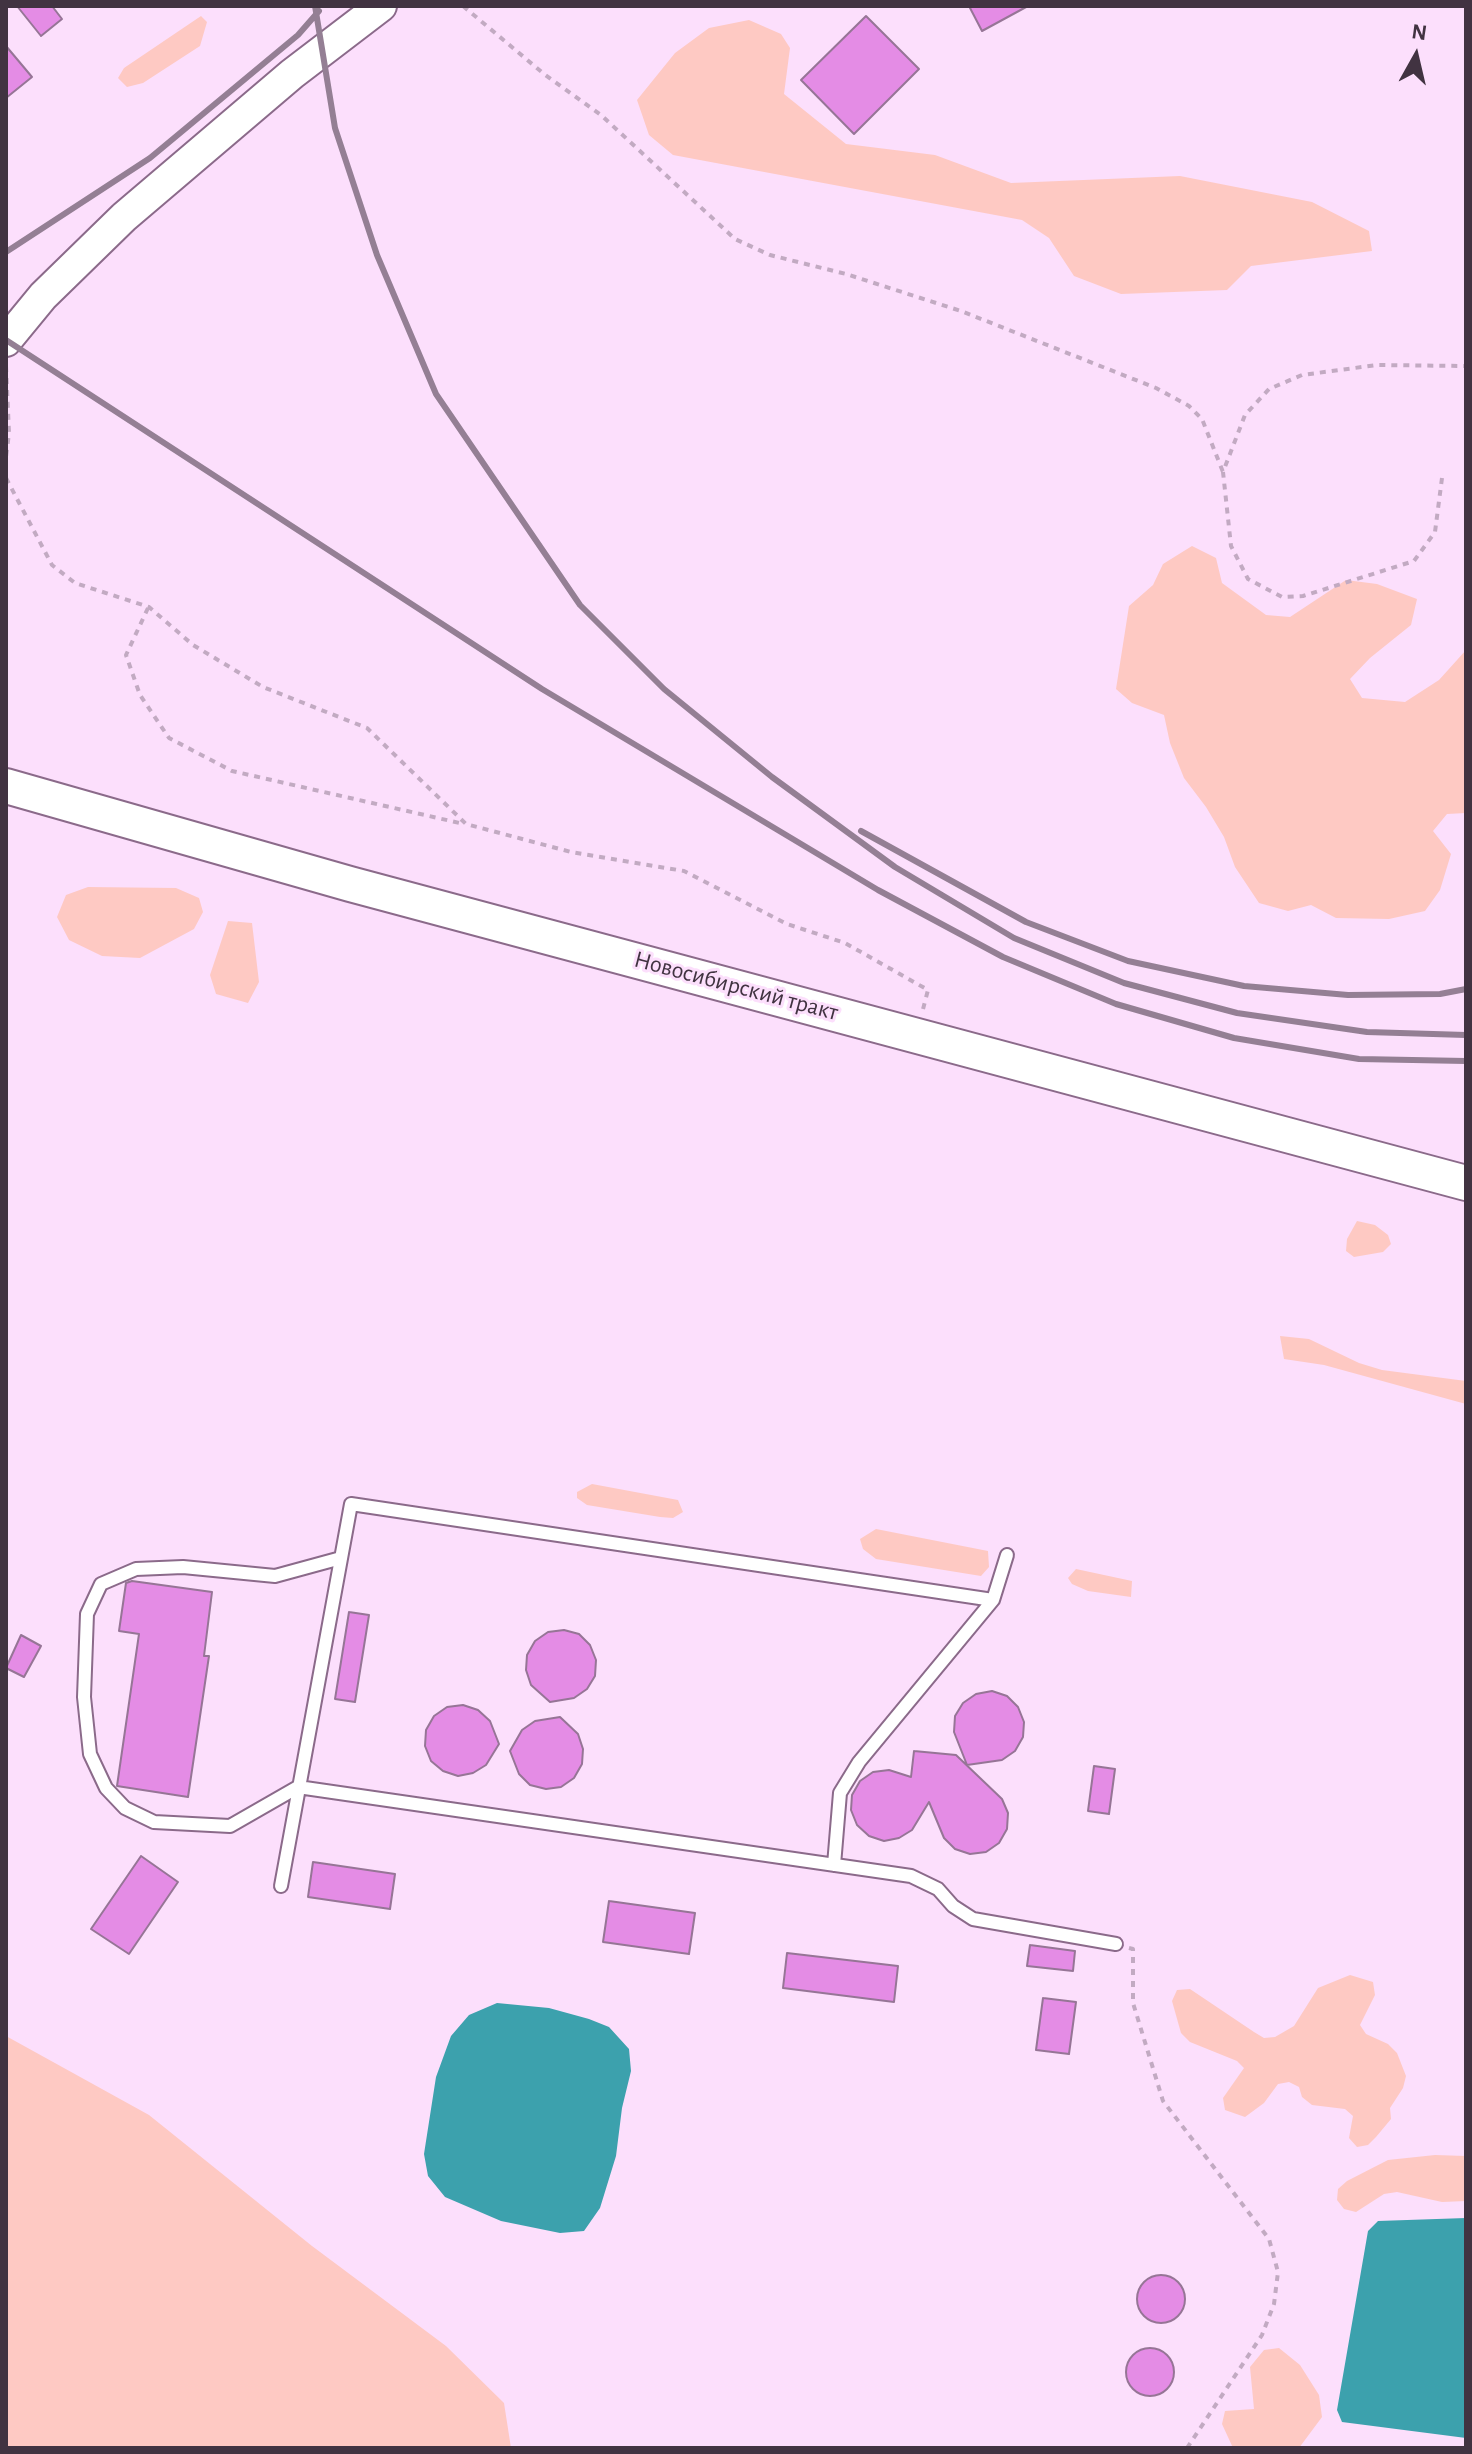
<!DOCTYPE html>
<meta charset="utf-8">
<style>
body{margin:0}
#map{position:relative;width:1472px;height:2454px;overflow:hidden;background:#fcdffc;font-family:"Alegreya Sans",sans-serif}
canvas{display:block}
.frame{position:absolute;inset:0;border:8px solid #413341;pointer-events:none}
.north{position:absolute;left:1376px;top:16px;width:80px;height:80px;-webkit-text-stroke:6px #fcdffc;paint-order:stroke;rotate:8deg;font-size:22px;font-weight:700;line-height:32px;text-align:center;color:#413341}
.north::after{content:'';display:block;margin:auto;width:28px;height:36px;background:#413341;clip-path:polygon(50% 0,100% 100%,50% 72%,0 100%)}
</style>
<div id="map">
<canvas width="1472" height="2454"></canvas>
<div class="frame"></div>
<div class="north">N</div>
</div>
<script>
const g = document.querySelector('canvas').getContext('2d');
g.lineJoin = 'round';
function fillPath(path, color) {
  g.fillStyle = color;
  g.fill(path, 'evenodd');
}
function poly(rows) {
  const path = new Path2D();
  for (const r of rows) {
    if (r.length === 3) {
      path.moveTo(r[0] + r[2], r[1]);
      path.arc(r[0], r[1], r[2], 0, 2 * Math.PI);
      continue;
    }
    path.moveTo(r[0], r[1]);
    for (let i = 2; i < r.length; i += 2) path.lineTo(r[i], r[i + 1]);
  }
  return path;
}
function stroke(path, color, width, dash) {
  g.strokeStyle = color;
  g.lineWidth = width;
  g.lineCap = dash ? 'butt' : 'round';
  g.setLineDash(dash || []);
  g.stroke(path);
}
function drawText(font, color, halo, rows, align = 'center') {
  g.font = font + ' "Alegreya Sans",sans-serif';
  g.lineWidth = 6;
  g.setLineDash([]);
  g.textBaseline = 'middle';
  g.strokeStyle = halo;
  g.fillStyle = color;
  for (const [text, x, y, turn = 0] of rows) {
    g.save();
    g.translate(x, y);
    g.rotate((+turn || 0) * Math.PI / 180);
    g.textAlign = isNaN(turn) ? turn : align;
    if (halo) g.strokeText(text, 0, 0);
    g.fillText(text, 0, 0);
    g.restore();
  }
}
fillPath(poly([
 [201,16,207,22,200,46,143,83,127,87,118,78,124,68],
 [749,20,781,34,790,48,784,94,846,144,935,155,1011,183,1180,176,1312,202,1369,231,1372,251,1251,266,1227,290,1121,294,1074,276,1049,238,1022,220,673,155,649,135,637,100,675,53,709,28],
 [1192,546,1216,558,1222,583,1266,615,1290,617,1346,580,1377,584,1417,599,1411,625,1370,658,1350,679,1362,698,1405,702,1439,680,1466,650,1466,813,1447,814,1433,831,1451,854,1440,890,1425,911,1389,919,1336,918,1311,905,1288,911,1259,903,1235,867,1224,837,1206,807,1184,778,1170,743,1164,715,1132,703,1116,689,1129,606,1153,585,1163,564],
 [88,887,176,888,199,898,203,912,194,929,140,958,102,956,69,940,57,917,66,895],
 [228,921,252,923,259,982,248,1003,216,994,210,975],
 [1357,1221,1375,1225,1388,1235,1391,1244,1383,1252,1354,1257,1346,1251,1347,1239],
 [1280,1336,1309,1339,1359,1363,1382,1370,1466,1381,1466,1404,1324,1365,1284,1359],
 [592,1484,678,1500,683,1512,673,1518,660,1517,587,1505,577,1498,577,1492],
 [876,1529,988,1551,989,1567,981,1576,876,1559,863,1549,860,1539],
 [1076,1569,1132,1581,1131,1597,1088,1591,1072,1584,1068,1578],
 [1350,1975,1373,1982,1375,1995,1360,2025,1366,2034,1388,2044,1397,2053,1406,2076,1403,2088,1390,2108,1391,2119,1376,2137,1368,2145,1357,2147,1349,2138,1353,2116,1345,2109,1312,2105,1302,2097,1299,2087,1289,2082,1278,2084,1264,2103,1245,2117,1225,2110,1223,2098,1244,2068,1237,2061,1190,2042,1181,2033,1172,2001,1177,1990,1190,1989,1254,2032,1264,2038,1275,2037,1294,2026,1318,1988],
 [6,2036,149,2115,312,2246,446,2346,504,2403,511,2448,6,2448],
 [1435,2155,1466,2156,1466,2201,1442,2202,1397,2192,1384,2194,1356,2212,1344,2209,1337,2200,1338,2189,1347,2181,1388,2160],
 [1279,2348,1300,2365,1319,2395,1322,2417,1299,2448,1233,2448,1222,2424,1225,2411,1254,2409,1250,2367,1264,2350]
]), '#fec9c3');
fillPath(poly([
 [497,2003,549,2008,589,2019,609,2027,629,2049,631,2071,622,2108,616,2156,600,2208,584,2231,560,2233,501,2221,445,2197,428,2176,424,2154,436,2077,451,2036,469,2015],
 [1466,2218,1466,2438,1342,2422,1337,2410,1368,2231,1378,2221]
]), '#3ca1ad');
const building = poly([
 [17,6,52,6,62,19,41,36,17,6],
 [969,6,1028,6,982,31,969,6],
 [866,16,919,69,854,134,801,80,866,16],
 [6,46,32,77,6,98,6,46],
 [132,1581,212,1592,204,1656,209,1656,188,1797,117,1786,139,1634,119,1631,126,1583,132,1581],
 [349,1612,369,1615,355,1702,335,1699,349,1612],
 [564,1630,579,1634,590,1645,596,1660,595,1676,587,1689,574,1698,550,1702,531,1685,526,1670,527,1655,535,1641,548,1632,564,1630],
 [21,1635,41,1646,24,1677,6,1668,21,1635],
 [992,1691,1007,1696,1018,1707,1024,1722,1023,1737,1015,1751,1002,1760,967,1765,954,1732,955,1716,963,1703,976,1694,992,1691],
 [463,1705,478,1710,490,1721,499,1744,486,1765,473,1773,458,1776,443,1771,431,1761,425,1746,426,1730,434,1716,447,1707,463,1705],
 [560,1717,578,1734,583,1749,582,1764,574,1778,561,1787,546,1789,530,1785,519,1774,510,1751,522,1730,535,1721,560,1717],
 [914,1751,956,1755,1002,1799,1008,1813,1007,1829,999,1843,986,1852,970,1854,955,1849,944,1838,929,1802,912,1830,899,1838,884,1841,869,1836,857,1825,851,1810,852,1795,860,1781,873,1772,889,1770,911,1777,914,1751],
 [1094,1766,1115,1769,1109,1814,1088,1811,1094,1766],
 [141,1856,178,1882,129,1954,91,1929,141,1856],
 [313,1862,395,1874,390,1909,308,1897,313,1862],
 [609,1901,695,1913,689,1954,603,1942,609,1901],
 [1030,1945,1075,1951,1073,1971,1027,1966,1030,1945],
 [787,1953,898,1966,894,2002,783,1988,787,1953],
 [1043,1998,1076,2002,1069,2054,1036,2050,1043,1998],
 [1161,2299,24],
 [1150,2372,24]
]);
fillPath(building, '#e48ce5');
stroke(building, '#967596', 2);
const service = poly([
 [341,1558,275,1576,183,1567,136,1569,101,1584,87,1614,84,1697,90,1754,106,1788,125,1808,154,1822,230,1826,298,1787,911,1876,938,1889,953,1906,973,1919,1116,1944],
 [834,1865,840,1793,859,1762,993,1600,1007,1555],
 [281,1886,351,1504,993,1600]
]);
const tertiary = poly([
 [6,341,43,296,124,217,292,74,381,6]
]);
const secondary = poly([
 [6,786,350,884,1466,1183]
]);
stroke(service, '#8b6a8a', 16);
stroke(tertiary, '#8b6a8a', 34);
stroke(secondary, '#8b6a8a', 38);
stroke(poly([
 [463,6,544,74,601,115,735,239,770,255,846,274,961,311,1156,388,1189,406,1202,419,1223,472],
 [6,366,9,433,6,457],
 [6,478,52,565,75,583,149,607,193,645,263,687,367,728,466,824,571,852,684,871,787,924,845,943,928,990,922,1013],
 [1442,478,1435,532,1414,561,1303,596,1282,597,1248,579,1231,546,1223,472,1245,415,1269,389,1302,375,1377,365,1466,366],
 [148,608,126,655,140,695,169,738,232,771,464,824],
 [1129,1948,1133,1949,1133,2003,1163,2101,1269,2239,1278,2272,1274,2304,1262,2335,1187,2448]
]), '#c2aac2', 4, [6, 6]);
stroke(service, '#fff', 12);
stroke(tertiary, '#fff', 30);
stroke(secondary, '#fff', 34);
stroke(poly([
 [315,6,335,128,377,255,436,394,580,605,664,689,772,777,895,867,1014,938,1124,983,1237,1013,1367,1032,1466,1035],
 [6,252,150,158,298,35,319,11],
 [6,340,542,689,878,890,1003,957,1116,1004,1234,1038,1359,1059,1466,1061],
 [861,831,1026,922,1128,961,1244,986,1348,995,1440,994,1466,989]
]), '#947f94', 6);
drawText('24px', '#413341', '#fcdffc', [
 ["Новосибирский тракт",736,986,15]
]);
</script>
